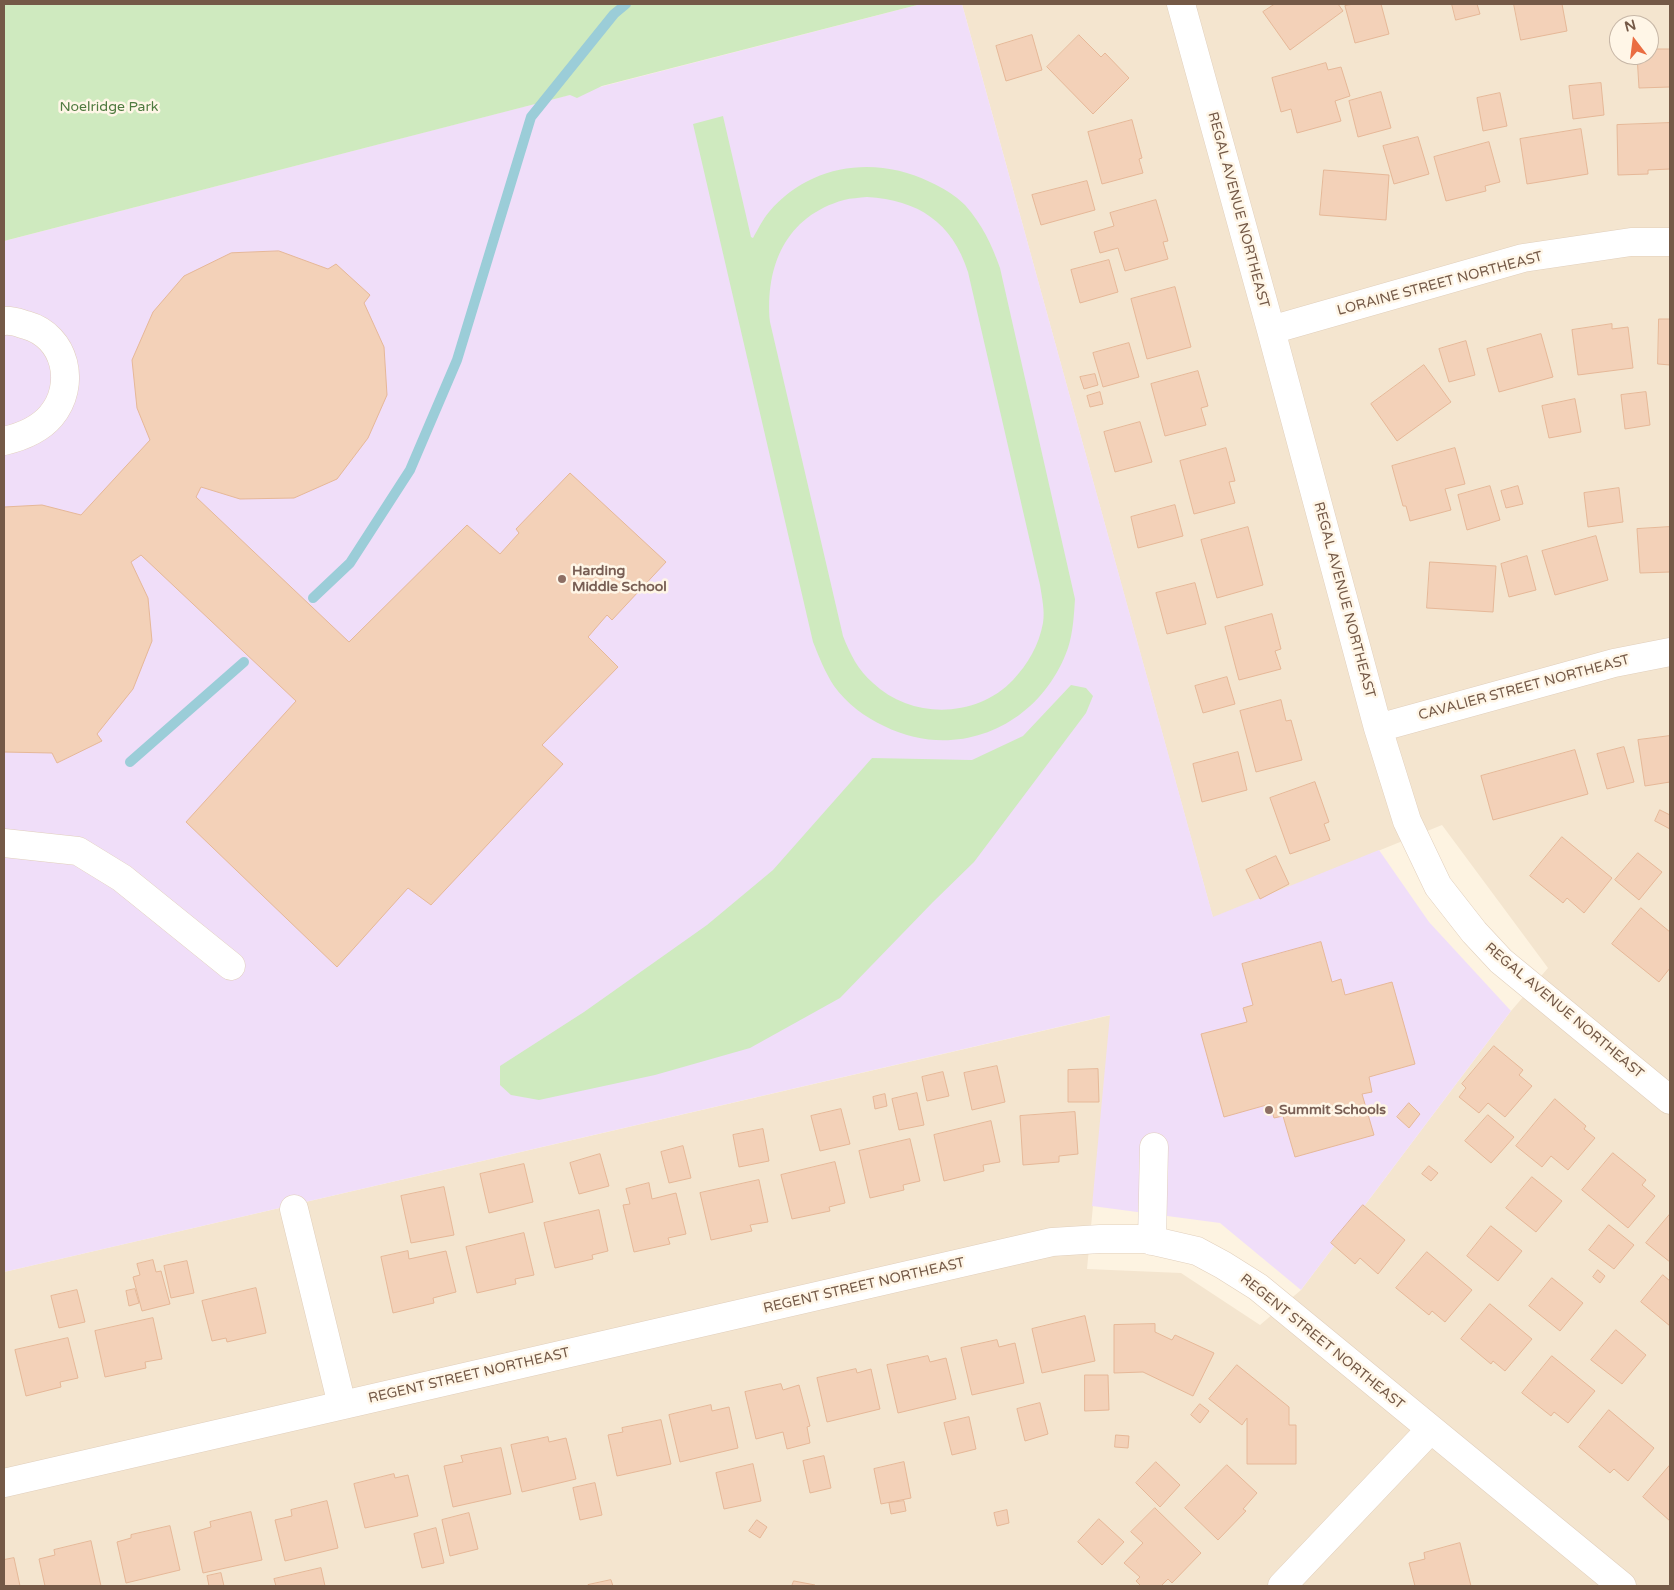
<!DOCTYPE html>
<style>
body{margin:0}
#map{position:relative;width:1674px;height:1590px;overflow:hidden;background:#fdf3e1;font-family:"Varela Round",sans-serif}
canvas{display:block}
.frame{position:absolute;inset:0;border:5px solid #745947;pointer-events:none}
.north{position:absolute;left:1609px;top:15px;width:50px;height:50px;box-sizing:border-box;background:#fff6e7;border:1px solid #c7b7a7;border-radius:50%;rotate:345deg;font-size:14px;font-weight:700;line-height:20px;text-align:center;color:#745947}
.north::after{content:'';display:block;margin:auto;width:18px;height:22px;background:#ea6d42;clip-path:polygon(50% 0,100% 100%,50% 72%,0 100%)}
</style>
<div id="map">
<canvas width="1674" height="1590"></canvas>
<div class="frame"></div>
<div class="north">N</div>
</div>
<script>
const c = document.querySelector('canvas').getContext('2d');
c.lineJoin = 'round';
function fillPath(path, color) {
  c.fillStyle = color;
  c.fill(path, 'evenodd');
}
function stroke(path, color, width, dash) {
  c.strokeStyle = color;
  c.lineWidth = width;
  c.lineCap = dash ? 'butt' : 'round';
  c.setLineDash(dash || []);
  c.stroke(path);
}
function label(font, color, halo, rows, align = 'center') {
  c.font = font + ' "Varela Round",sans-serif';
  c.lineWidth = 5;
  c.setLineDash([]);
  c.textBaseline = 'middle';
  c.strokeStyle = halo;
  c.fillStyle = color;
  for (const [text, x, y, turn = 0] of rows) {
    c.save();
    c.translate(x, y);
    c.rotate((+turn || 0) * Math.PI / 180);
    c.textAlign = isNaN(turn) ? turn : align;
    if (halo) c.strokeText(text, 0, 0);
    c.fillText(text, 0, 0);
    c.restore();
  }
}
fillPath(new Path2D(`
 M962,4H1670V1586H4V1272L1111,1015L1087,1269L1181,1273L1260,1325L1301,1290L1511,1011L1548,968L1442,825L1213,918ZM1619,25H1649V55H1619Z`), '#f4e5cf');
fillPath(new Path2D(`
 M921,4H962L1213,917L1379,850L1429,922L1511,1011L1301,1290L1220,1223L1092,1206L1110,1015L4,1272V241Z`), '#f0def9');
fillPath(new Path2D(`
 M4,4H921L602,86L577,98L570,95L4,241Z
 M723,116L751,237L753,238C758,229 763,219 769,212C809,164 876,155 930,182C943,188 955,195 965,205C982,224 992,245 1000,268L1075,599C1074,615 1073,633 1068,648C1041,725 958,763 884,726C865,717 847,704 834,686C825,672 819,657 813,642L693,124ZM867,197C918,200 952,222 968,272L1040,585C1042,598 1045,611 1043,623C1039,645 1028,664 1013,680C977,718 912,720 873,683C858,670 850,654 843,636L770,322C765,266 786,216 844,200C851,198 859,198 867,197Z
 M1071,685L1086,688L1093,696L1086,713L974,862L933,902L840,998L750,1048L655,1075L539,1100L511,1095L500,1085V1066L584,1012L707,925L773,870L872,758L972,760L1023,736Z`), '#cfeabf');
stroke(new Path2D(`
 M313,598L350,563L410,470L457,360L531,117L614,14L626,4
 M130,762L244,662`), '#9bcdd8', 10);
const building = new Path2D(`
 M1275,4H1338L1343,11L1290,50L1263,12Z
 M1354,4H1381L1389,34L1355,43L1345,6Z
 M1452,4H1477L1480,14L1456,20Z
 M1514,4H1562L1567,31L1521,40Z
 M1032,35L1042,70L1006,81L996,46Z
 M1079,35L1101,57L1105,53L1129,78L1093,114L1047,67Z
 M1649,49H1670V87L1639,88L1637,55H1649Z
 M1326,63L1328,70L1341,67L1350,96L1335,101L1341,121L1297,133L1291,109L1281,112L1272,78Z
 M1601,83L1604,115L1573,119L1569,86Z
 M1381,92L1391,128L1358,137L1349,101Z
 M1500,93L1507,126L1483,131L1477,98Z
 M1132,120L1142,158L1139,159L1143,173L1102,184L1088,132Z
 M1670,123V169L1648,170V174L1618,175L1617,125Z
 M1581,129L1588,174L1527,184L1520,139Z
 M1418,137L1429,174L1394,184L1383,146Z
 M1489,142L1500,182L1485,186L1486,191L1446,201L1434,157Z
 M1324,170L1389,175L1386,220L1320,215Z
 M1087,181L1095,210L1041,225L1032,195Z
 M1156,200L1168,241L1163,242L1168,259L1125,271L1118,248L1100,253L1094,232L1114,226L1110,213Z
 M279,251L328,269L336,264L370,295L364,303L384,347L387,395L368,438L337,479L294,498L240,499L201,487L196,497L349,642L467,525L500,554L519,533L516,529L570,473L666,562L612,620L607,615L588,637L618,667L542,745L563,764L431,905L408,888L337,967L186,822L296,701L141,555L131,562L148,598L152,641L133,689L97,734L102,741L57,763L52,753L4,752V507L42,505L81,515L150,440L137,408L132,360L153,312L184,276L231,253Z
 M1109,260L1118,292L1080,303L1071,270Z
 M1175,287L1191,347L1147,359L1131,299Z
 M1659,319H1670V365L1658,364Z
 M1612,324V329L1628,327L1633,368L1578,375L1572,330Z
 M1541,334L1553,377L1499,392L1487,349Z
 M1466,341L1475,375L1449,382L1439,349Z
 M1129,343L1139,377L1103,387L1093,353Z
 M1424,365L1451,402L1397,441L1371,404Z
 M1198,371L1208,406L1201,408L1206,425L1165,436L1151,384Z
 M1095,374L1098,385L1084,389L1080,377Z
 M1100,392L1103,404L1090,407L1087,396Z
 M1646,392L1650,425L1625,429L1621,395Z
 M1575,399L1581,432L1549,438L1542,406Z
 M1140,422L1152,462L1115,472L1104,432Z
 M1226,448L1235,481L1229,482L1235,503L1194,514L1180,461Z
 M1455,448L1465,484L1445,489L1451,510L1410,521L1406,506H1403L1392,466Z
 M1490,486L1500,520L1467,530L1458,495Z
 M1518,486L1523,504L1506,508L1501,491Z
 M1619,488L1623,522L1588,527L1584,493Z
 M1175,505L1183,536L1138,548L1131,517Z
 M1248,527L1263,585L1217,598L1201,540Z
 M1670,527V572L1640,573L1637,529Z
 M1596,536L1608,580L1555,595L1542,551Z
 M1527,556L1536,590L1509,597L1501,564Z
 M1430,562L1496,566L1493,612L1427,608Z
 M1195,583L1206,624L1167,634L1156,593Z
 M1272,614L1281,649L1275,651L1281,669L1239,680L1225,627Z
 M1227,677L1235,704L1203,713L1195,686Z
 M1281,700L1286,721L1291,720L1302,760L1256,772L1240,711Z
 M1670,736V782L1645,786L1638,740Z
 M1624,747L1634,782L1607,789L1597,754Z
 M1575,750L1588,794L1493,820L1481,776Z
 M1238,752L1247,790L1202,802L1193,764Z
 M1315,782L1329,822L1324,824L1330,840L1290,854L1270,798Z
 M1660,810L1670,815V829L1655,821Z
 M1562,837L1612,878L1584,913L1567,898L1563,903L1530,876Z
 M1638,853L1662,872L1639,900L1615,880Z
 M1276,856L1289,884L1260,899L1246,870Z
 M1641,908L1670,932V968L1659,982L1612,944Z
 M1321,942L1332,982L1341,979L1345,995L1392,982L1415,1064L1369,1077L1372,1092L1362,1094L1374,1135L1295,1157L1283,1116L1274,1118L1270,1104L1224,1117L1201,1034L1247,1022L1243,1008L1253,1005L1242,964Z
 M1494,1046L1523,1070L1519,1075L1532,1086L1505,1117L1488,1103L1479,1113L1459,1097L1466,1088L1462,1084Z
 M997,1066L1005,1102L972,1110L964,1073Z
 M1098,1069L1099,1102H1068V1070Z
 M943,1072L949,1096L927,1101L922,1077Z
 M917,1093L924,1125L899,1130L892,1099Z
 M885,1094L887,1106L875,1109L873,1097Z
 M1555,1099L1586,1126L1584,1129L1595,1138L1568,1170L1551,1156L1542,1167L1516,1146Z
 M1409,1103L1420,1114L1409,1128L1397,1117Z
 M841,1109L850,1144L820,1151L811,1116Z
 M1075,1112L1078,1154L1059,1156V1162L1023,1165L1020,1116Z
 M1488,1115L1514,1137L1491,1163L1465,1141Z
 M991,1121L1000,1162L983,1165L984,1171L944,1181L934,1135Z
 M763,1129L769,1161L739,1167L733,1135Z
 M910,1139L920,1181L903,1185L904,1190L870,1198L859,1151Z
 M683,1146L691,1178L669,1183L661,1152Z
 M1613,1153L1646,1180L1642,1185L1655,1196L1628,1228L1582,1190Z
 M600,1154L609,1186L579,1194L570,1163Z
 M835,1162L845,1203L829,1207L830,1211L792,1219L781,1175Z
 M524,1164L533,1202L489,1213L480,1174Z
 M1429,1166L1438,1173L1431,1181L1422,1174Z
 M1532,1177L1562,1201L1536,1232L1506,1208Z
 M759,1180L768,1222L750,1225L752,1231L711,1240L700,1193Z
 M649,1183L652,1199L676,1193L686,1234L668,1238L670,1244L634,1252L623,1205L630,1204L626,1189Z
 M444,1187L454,1235L411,1243L401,1196Z
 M1363,1205L1405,1240L1378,1274L1360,1258L1355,1264L1331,1243Z
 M599,1210L608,1251L592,1255L593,1259L555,1268L544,1223Z
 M1670,1214V1262L1646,1243Z
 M1609,1225L1634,1245L1614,1269L1589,1250Z
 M1491,1226L1522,1251L1498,1281L1467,1256Z
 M524,1233L534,1275L515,1279L516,1284L477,1293L466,1247Z
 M408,1251L409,1259L446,1251L456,1292L433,1298L434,1303L393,1313L381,1257Z
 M1427,1252L1472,1290L1445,1322L1432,1311L1429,1315L1396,1288Z
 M153,1260L156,1272L161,1271L170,1304L142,1311L133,1277L140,1275L137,1264Z
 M187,1261L194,1293L171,1298L164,1266Z
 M1598,1270L1605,1276L1600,1283L1593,1277Z
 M1663,1275L1670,1281V1326L1641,1302Z
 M1552,1278L1583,1303L1560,1331L1529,1306Z
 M256,1288L266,1333L227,1342L226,1338L212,1341L202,1301Z
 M135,1289L139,1303L129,1306L126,1291Z
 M77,1290L85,1322L59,1328L51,1296Z
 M1490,1304L1532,1339L1505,1371L1493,1361L1491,1364L1461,1339Z
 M1085,1316L1095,1361L1042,1373L1032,1329Z
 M153,1318L162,1359L145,1362L146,1368L105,1377L95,1331Z
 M1155,1324V1332L1172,1340L1175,1335L1214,1353L1193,1396L1143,1372L1114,1373V1325Z
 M1616,1330L1646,1355L1622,1384L1591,1360Z
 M68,1338L78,1378L60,1382L61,1387L26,1396L15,1350Z
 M997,1340L999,1347L1015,1343L1024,1383L972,1395L961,1348Z
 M928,1356L930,1362L946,1358L956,1399L898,1413L887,1365Z
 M1552,1356L1595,1391L1568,1423L1554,1412L1551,1416L1522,1393Z
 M1237,1365L1289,1407V1425H1296V1464H1247V1418L1242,1425L1209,1399Z
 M856,1369L857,1373L871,1369L880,1409L827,1422L817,1378Z
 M1085,1375H1108L1109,1410L1085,1411Z
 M781,1384L783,1390L799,1385L810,1426L807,1427L810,1443L787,1449L783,1432L756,1439L745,1392Z
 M1040,1403L1048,1434L1025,1441L1017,1409Z
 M1200,1404L1209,1411L1200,1423L1191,1415Z
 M711,1405L712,1411L729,1407L738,1448L680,1462L669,1415Z
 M1609,1410L1654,1448L1628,1481L1614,1469L1610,1473L1579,1447Z
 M969,1417L976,1449L952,1455L944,1423Z
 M661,1420L671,1464L617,1476L608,1435L623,1432L622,1428Z
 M1116,1435L1129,1436L1128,1448L1115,1447Z
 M548,1437L549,1442L566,1438L576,1479L522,1492L511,1445Z
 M501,1448L511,1494L453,1507L444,1466L463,1462L461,1456Z
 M824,1456L831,1488L810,1493L803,1461Z
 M904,1462L911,1498L881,1504L874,1469Z
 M1156,1462L1180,1485L1160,1507L1136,1483Z
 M753,1464L761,1501L724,1509L716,1473Z
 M1227,1465L1257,1493L1243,1509L1246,1511L1218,1540L1185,1508Z
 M1670,1465V1521L1643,1497Z
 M394,1474L395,1478L408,1475L418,1516L365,1528L354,1484Z
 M595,1483L602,1515L580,1520L573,1488Z
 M327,1501L338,1548L285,1561L275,1520L292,1516L291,1510Z
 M904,1501L906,1511L891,1514L889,1503Z
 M1155,1508L1201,1553L1172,1583L1168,1579L1161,1586H1141L1136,1581L1140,1577L1124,1563L1143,1543L1131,1532Z
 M1007,1510L1009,1523L997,1526L994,1513Z
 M251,1512L262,1560L203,1573L194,1532L211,1527L210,1522Z
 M469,1513L478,1549L450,1556L442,1520Z
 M1099,1519L1124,1542L1102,1565L1078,1542Z
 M757,1520L767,1527L760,1538L749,1531Z
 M170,1526L180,1570L126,1583L117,1542L131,1538V1535Z
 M436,1528L444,1563L422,1568L414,1534Z
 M91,1541L101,1586H45L39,1559L55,1555L54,1550Z
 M1460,1543L1471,1586H1415L1409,1563L1425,1559L1424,1553Z
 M14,1558L20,1586H4V1560Z
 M321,1568L325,1586H276L274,1579Z
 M221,1573L224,1586H209L207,1576Z
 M611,1580L613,1586H588V1585Z
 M794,1581L815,1585V1586H792Z`);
fillPath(building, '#f3d1b8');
stroke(building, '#e6b898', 1);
const minor = new Path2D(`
 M1181,4L1271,330L1378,728L1407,821L1438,886L1474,932L1501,961L1670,1100
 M4,321C12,320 19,323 26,325C66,336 77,385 51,416C40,429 21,437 4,441
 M1271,330L1523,258L1631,242H1670
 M1378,728L1614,663L1670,652
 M4,843L78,851L122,878L231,966
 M294,1209L342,1405
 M1152,1241L1154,1147
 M4,1483L1052,1242L1100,1239H1145L1197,1251L1223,1265L1258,1287L1622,1586
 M1282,1586L1430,1430`);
stroke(minor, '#e1cfbc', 29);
stroke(minor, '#fff', 28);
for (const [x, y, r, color] of [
 [562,579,5,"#8d6e63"],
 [1269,1110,5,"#8d6e63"]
]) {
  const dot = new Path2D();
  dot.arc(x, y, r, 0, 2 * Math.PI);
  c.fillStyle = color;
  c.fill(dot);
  stroke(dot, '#fff6e7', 2);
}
label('14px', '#4e7a3f', '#fff6e7', [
 ["Noelridge Park",109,107]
]);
label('14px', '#745947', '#fff6e7', [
 ["REGAL AVENUE NORTHEAST",1238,210,75],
 ["LORAINE STREET NORTHEAST",1440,284,-15],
 ["REGAL AVENUE NORTHEAST",1344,600,75],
 ["CAVALIER STREET NORTHEAST",1524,688,-15],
 ["REGAL AVENUE NORTHEAST",1564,1011,40],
 ["REGENT STREET NORTHEAST",864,1286,-13],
 ["REGENT STREET NORTHEAST",1322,1342,39],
 ["REGENT STREET NORTHEAST",469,1376,-13]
]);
label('bold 14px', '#785e54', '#fff6e7', [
 ["Harding",572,571],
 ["Middle School",572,587],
 ["Summit Schools",1279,1110]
], 'left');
</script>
